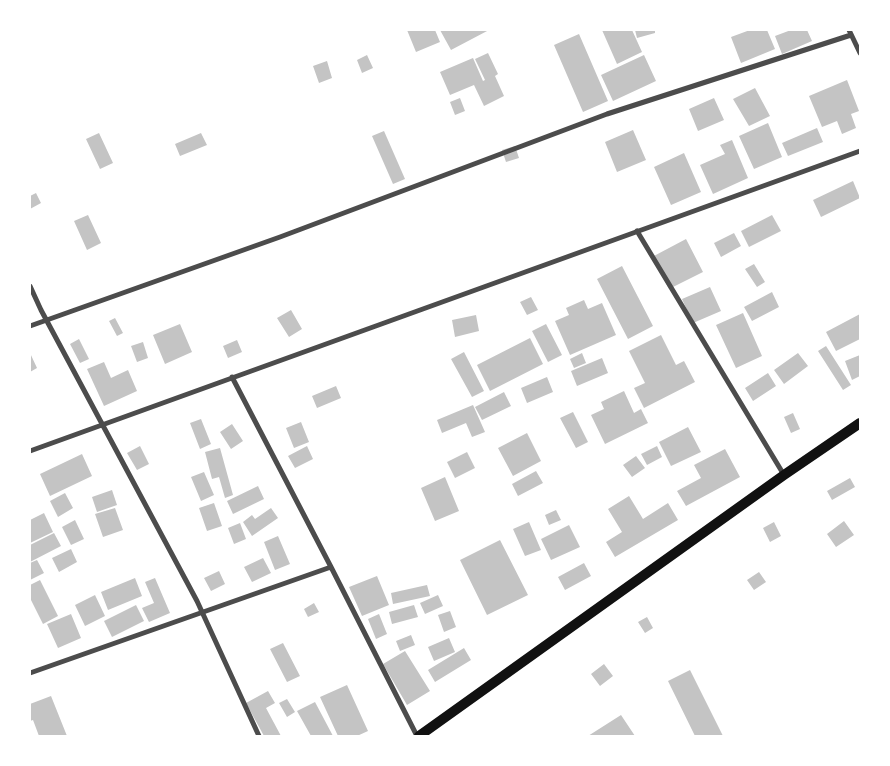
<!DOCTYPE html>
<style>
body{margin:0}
#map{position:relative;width:890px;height:766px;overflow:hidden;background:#fff;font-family:Figtree,sans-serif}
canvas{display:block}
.frame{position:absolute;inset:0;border:31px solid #fff;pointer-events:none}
</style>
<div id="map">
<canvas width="890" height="766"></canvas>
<div class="frame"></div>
</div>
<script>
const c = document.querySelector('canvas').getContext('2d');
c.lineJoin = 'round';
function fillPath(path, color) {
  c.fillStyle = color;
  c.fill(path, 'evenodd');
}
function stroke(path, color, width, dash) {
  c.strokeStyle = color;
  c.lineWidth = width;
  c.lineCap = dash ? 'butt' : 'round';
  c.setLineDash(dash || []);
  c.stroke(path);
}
fillPath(new Path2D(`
 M407,30H435L440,42L416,52Z
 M440,30H489L451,50Z
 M602,30H632L642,52L617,64Z
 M635,30H655V33L637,38Z
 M750,30H767L775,49L741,63L731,37Z
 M791,30H807L812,41L782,54L775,36Z
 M579,34L608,101L583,112L554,45Z
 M488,53L498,74L495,76L504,96L484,106L474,85L450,95L440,72L473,58L483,81L485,80L475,59Z
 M367,55L373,68L362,73L357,60Z
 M644,55L656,81L613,101L601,75Z
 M327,61L332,78L319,83L313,66Z
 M847,80L859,111L851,114L856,128L842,134L837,121L822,127L809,96Z
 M755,88L770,116L749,126L733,99Z
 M460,98L465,111L455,115L450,102Z
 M714,98L724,120L698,131L689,109Z
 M768,123L782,157L754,169L739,136Z
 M817,128L823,142L788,156L782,143Z
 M633,130L646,160L617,172L605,142Z
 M384,131L405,179L393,184L372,136Z
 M99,133L113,163L100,169L86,139Z
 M201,133L207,145L180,156L175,144Z
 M732,140L748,178L713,194L700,165L725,154L720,145Z
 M515,146L519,158L506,162L502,150Z
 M684,153L701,192L671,205L654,167Z
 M853,181L860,198L821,217L813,200Z
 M36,193L41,203L30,209V196Z
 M88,215L101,243L87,250L74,221Z
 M772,215L781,231L749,247L741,231Z
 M734,233L741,246L721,257L714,243Z
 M686,239L703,272L669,289L652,257Z
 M754,264L765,282L757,287L745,269Z
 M622,266L653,326L628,339L597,279Z
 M710,287L721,311L693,323L682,299Z
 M772,292L779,307L752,321L744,307Z
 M531,297L538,310L527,315L520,302Z
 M584,300L588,309L602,303L616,335L570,355L555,321L569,315L566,308Z
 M291,310L302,329L289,337L277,318Z
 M743,313L762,356L736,368L716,325Z
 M860,314V339L836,351L826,332Z
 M476,315L479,331L455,337L452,320Z
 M115,318L123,333L117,336L109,321Z
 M180,324L192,352L165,364L153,335Z
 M546,324L562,355L548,362L532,331Z
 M661,335L676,365L684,361L695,382L644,408L634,388L645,383L629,351Z
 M530,338L543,364L490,391L477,365Z
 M79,339L89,359L80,363L70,344Z
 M237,340L242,352L228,358L223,346Z
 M143,342L148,358L137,362L131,346Z
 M826,346L851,385L843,390L818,351Z
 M464,352L484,391L472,397L451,359Z
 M30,353L37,368L30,372Z
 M582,353L586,363L574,368L570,359Z
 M798,353L808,366L784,384L774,370Z
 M860,355V376L852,380L845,361Z
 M602,358L608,373L577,386L571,371Z
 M104,362L111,378L128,370L137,391L104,406L87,369Z
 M768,373L776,386L753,401L745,388Z
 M547,377L553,392L527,403L521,388Z
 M336,386L341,398L317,408L312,396Z
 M624,391L634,413L641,409L648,423L605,444L591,415L604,409L601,402Z
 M504,392L511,406L482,420L475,407Z
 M473,405L485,432L472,437L466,423L442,433L437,420Z
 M573,412L588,442L576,448L560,418Z
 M793,413L800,429L791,433L784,417Z
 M201,419L211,444L200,449L190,423Z
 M301,422L309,442L294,448L286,428Z
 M232,424L243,441L231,449L220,432Z
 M688,427L701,452L671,466L659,442Z
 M527,433L541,461L513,476L498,448Z
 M140,446L149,464L137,470L127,453Z
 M307,446L313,459L295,468L288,456Z
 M657,446L662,457L647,465L641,454Z
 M220,448L233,495L225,498L219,477L212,479L205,452Z
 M725,449L740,477L686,506L677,491L701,478L694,465Z
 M467,452L475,468L455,478L447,462Z
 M82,454L92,476L50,496L40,474Z
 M636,456L645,468L632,477L623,465Z
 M536,471L543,483L518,496L512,484Z
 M204,472L214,495L201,501L191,477Z
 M445,477L459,511L435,521L421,488Z
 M850,478L855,487L832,500L827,491Z
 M258,486L264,499L233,514L227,501Z
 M112,490L117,505L97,512L92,497Z
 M65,493L73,508L58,517L50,501Z
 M629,496L643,519L668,503L678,520L615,557L606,542L622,532L608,509Z
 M214,503L222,526L207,531L199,508Z
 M115,508L123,530L103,537L95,514Z
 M271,508L278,518L252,536L243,522L252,515L255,519Z
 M556,510L561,520L549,525L545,515Z
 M44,513L53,532L30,543V520Z
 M75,520L84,539L71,545L62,527Z
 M844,521L854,535L836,547L827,534Z
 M529,522L541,550L525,556L513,529Z
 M774,522L781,536L770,542L763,528Z
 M240,523L246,539L234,544L228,528Z
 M569,525L580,547L551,560L541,539Z
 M54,533L61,546L30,562V545Z
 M278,536L290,564L275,570L264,542Z
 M500,540L528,595L487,615L460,560Z
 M71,549L77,562L59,572L52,558Z
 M263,558L271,573L252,582L244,567Z
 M37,560L44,573L30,580V563Z
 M584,563L591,576L565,590L558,577Z
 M219,571L225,584L211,591L204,578Z
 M759,572L766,582L754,590L747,580Z
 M377,576L389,605L362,616L349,587Z
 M135,578L142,596L108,610L101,592Z
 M155,578L170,613L149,622L142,608L154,603L145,582Z
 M40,580L58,616L43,624L30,598V585Z
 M427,585L430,596L393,604L391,593Z
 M95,595L105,616L85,626L75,605Z
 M438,595L443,606L425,614L420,603Z
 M314,603L319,612L308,617L304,609Z
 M136,605L144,621L112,637L104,621Z
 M414,605L418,617L392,624L389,612Z
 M450,611L456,627L444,632L438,615Z
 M71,614L81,638L58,648L47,624Z
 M379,614L387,634L376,639L368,619Z
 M647,617L653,628L645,633L638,622Z
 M411,635L415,645L400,651L396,641Z
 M449,638L455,652L434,661L428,647Z
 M283,643L300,676L287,682L270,649Z
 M464,648L471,660L435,682L428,670Z
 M405,651L430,691L407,705L383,664Z
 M604,664L613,676L600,686L591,674Z
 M690,670L723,736H695L668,681Z
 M347,685L368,731L357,736H338L320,697Z
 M268,691L275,703L266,708L281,736H264L246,703Z
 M51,696L67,736H39L33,720L30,721V704Z
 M287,699L295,712L287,717L279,703Z
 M315,702L333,736H311L297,711Z
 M621,715L635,736H588Z`), '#c4c4c4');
stroke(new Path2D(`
 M849,30L860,53
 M637,231L784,475
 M30,286L41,310L197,601L259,736
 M30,326L280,237L607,114L851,35
 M232,377L331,567L417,736
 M30,451L860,151
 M30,673L331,567`), '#4c4c4c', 5);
stroke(new Path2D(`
 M419,736L784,475L860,423`), '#111', 10);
</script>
